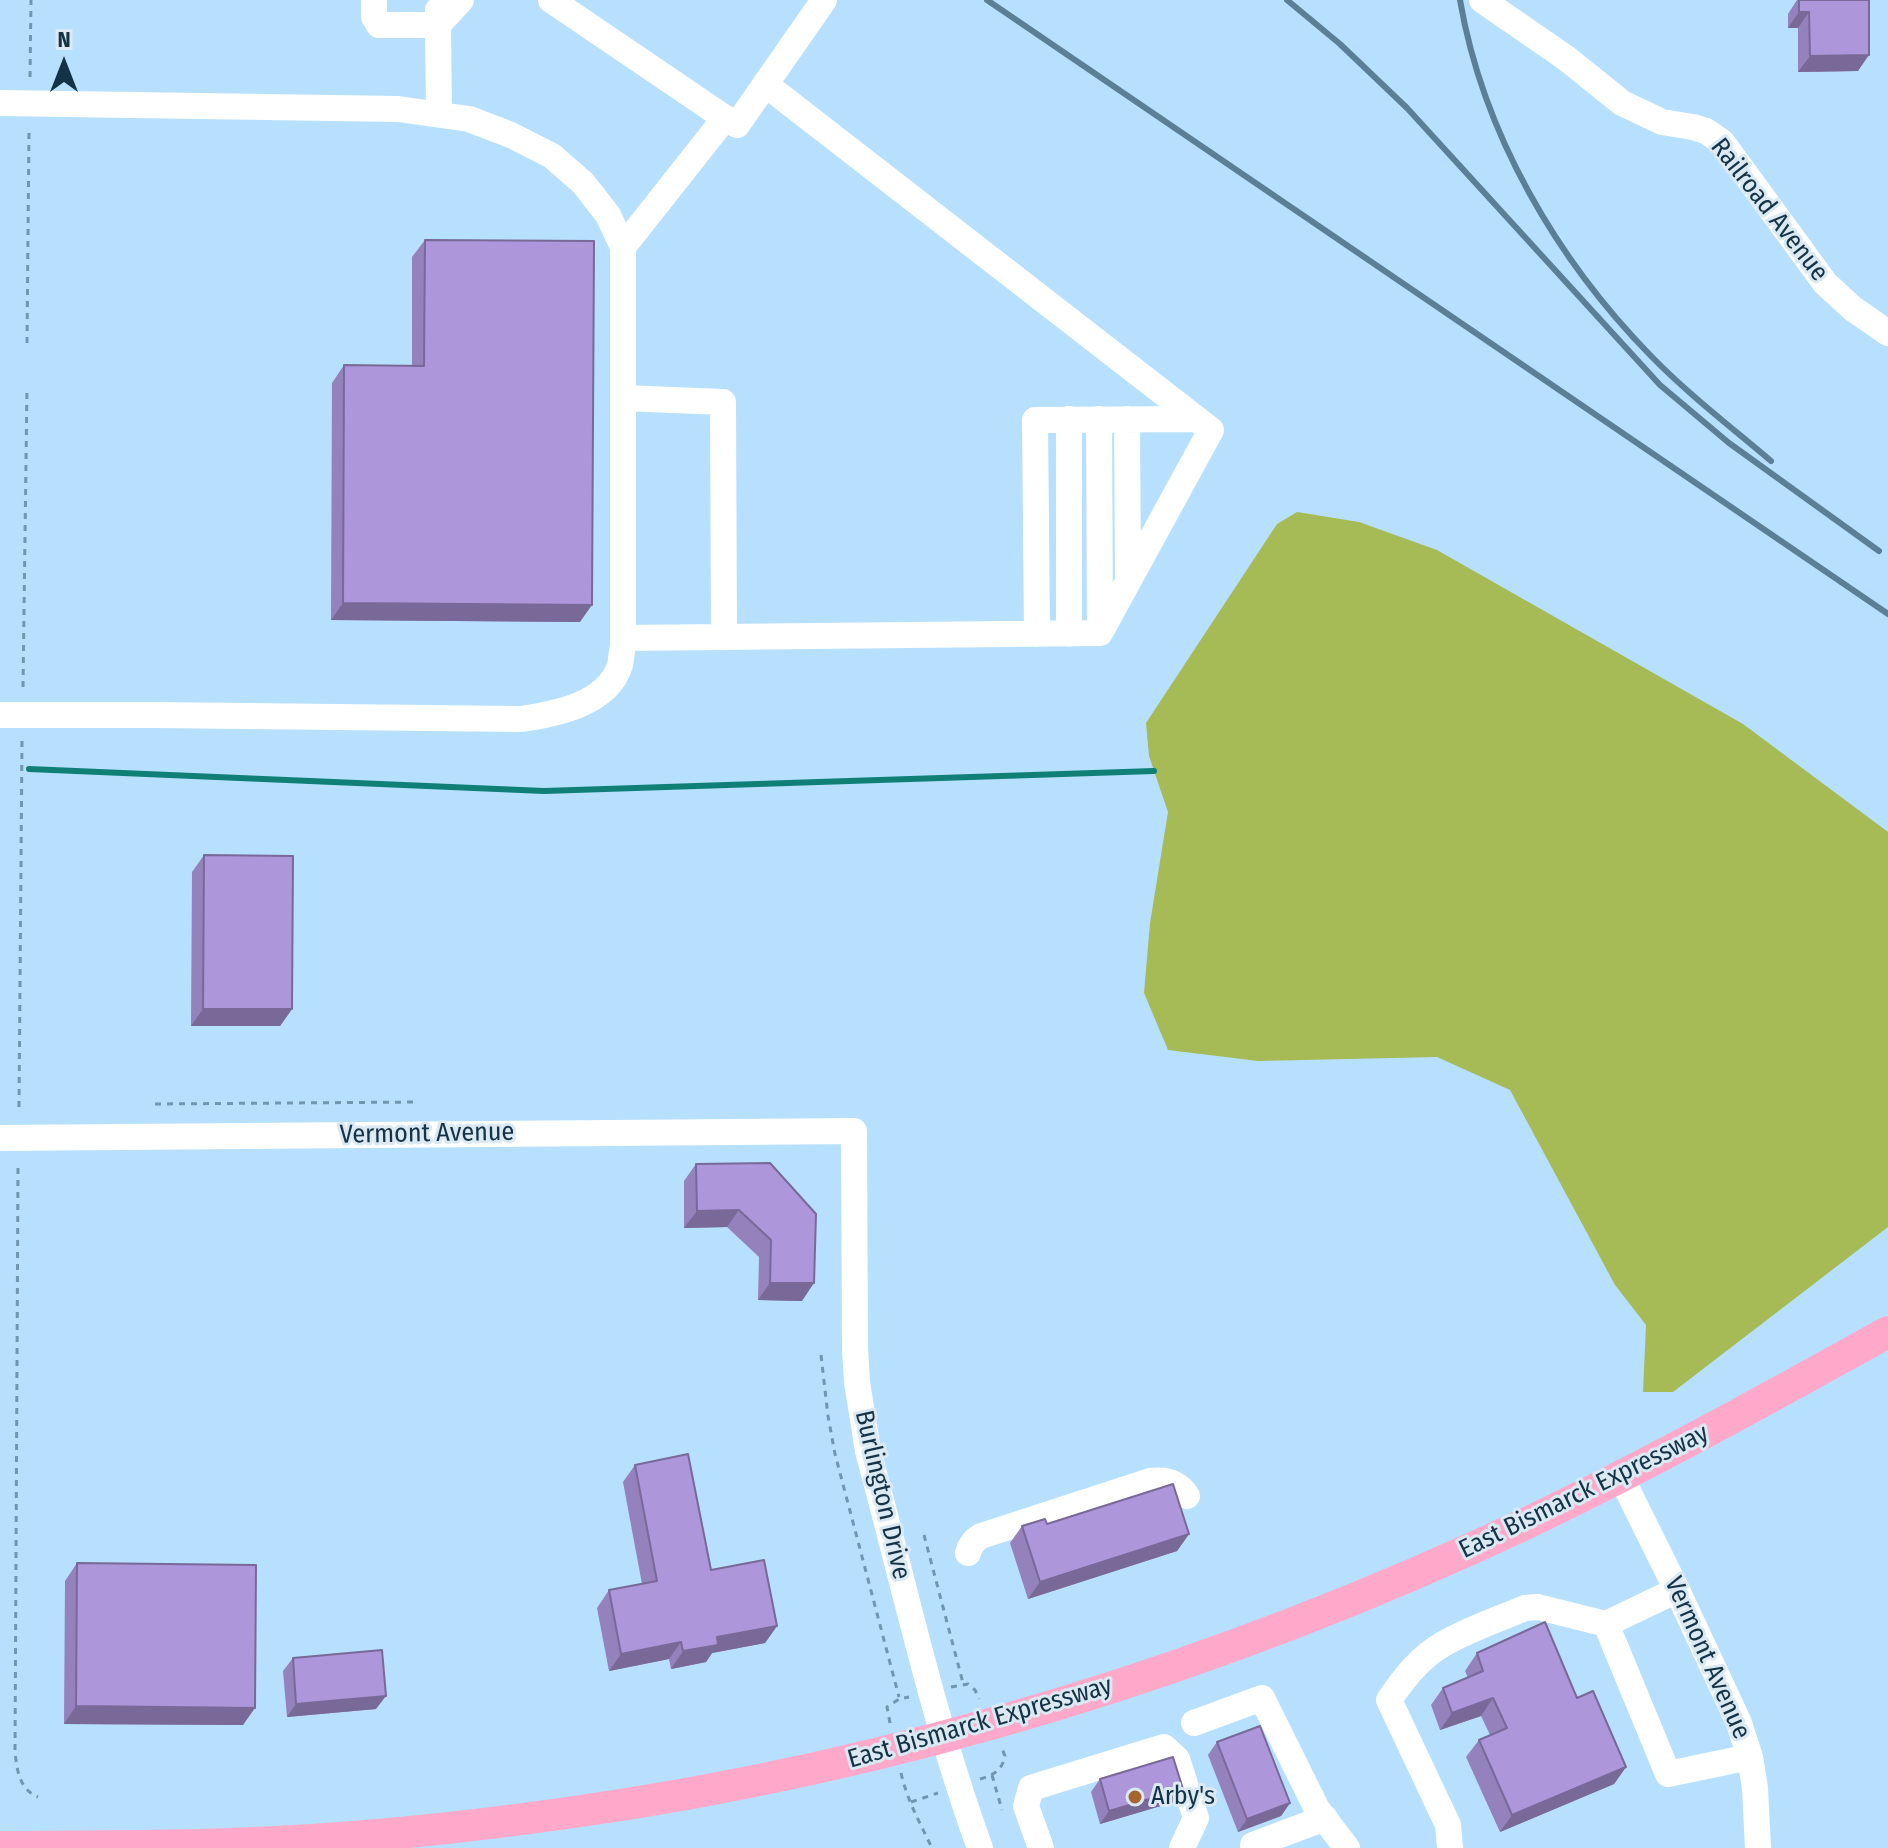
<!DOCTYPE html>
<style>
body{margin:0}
#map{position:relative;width:1888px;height:1848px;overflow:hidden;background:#b6e0fe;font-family:"Fira Sans Condensed",sans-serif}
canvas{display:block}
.north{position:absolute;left:24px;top:24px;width:80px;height:80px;-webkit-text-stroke:6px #dbe9f3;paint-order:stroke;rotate:0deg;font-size:22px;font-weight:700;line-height:32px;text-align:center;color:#143346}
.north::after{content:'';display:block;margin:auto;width:28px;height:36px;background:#143346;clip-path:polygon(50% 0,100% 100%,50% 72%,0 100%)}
</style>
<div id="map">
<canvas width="1888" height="1848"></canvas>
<div class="north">N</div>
</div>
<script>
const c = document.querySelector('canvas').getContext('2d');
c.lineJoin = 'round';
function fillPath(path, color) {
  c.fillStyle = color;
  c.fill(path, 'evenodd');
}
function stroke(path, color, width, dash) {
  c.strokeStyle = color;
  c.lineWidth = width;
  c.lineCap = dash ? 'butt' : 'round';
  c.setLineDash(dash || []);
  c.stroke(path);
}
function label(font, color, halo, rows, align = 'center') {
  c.font = font + ' "Fira Sans Condensed",sans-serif';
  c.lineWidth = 6;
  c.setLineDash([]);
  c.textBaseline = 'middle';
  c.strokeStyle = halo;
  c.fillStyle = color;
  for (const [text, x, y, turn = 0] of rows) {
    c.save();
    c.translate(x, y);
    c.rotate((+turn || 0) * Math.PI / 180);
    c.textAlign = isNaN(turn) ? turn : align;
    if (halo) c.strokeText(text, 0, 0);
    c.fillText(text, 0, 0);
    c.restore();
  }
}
fillPath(new Path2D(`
 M1297,512L1359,522L1437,550L1743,724L1888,832V1227L1673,1392H1643L1646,1325L1615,1285L1510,1090L1437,1057L1258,1061L1168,1050L1144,993L1150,923L1168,812L1149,756L1146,723L1277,524Z`), '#a6bb56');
stroke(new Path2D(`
 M29,769L544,791L1154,771`), '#107f76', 6);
stroke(new Path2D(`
 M30,77L31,0
 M27,343L29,129
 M23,687L27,387
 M155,1104L418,1102
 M19,1107L22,740
 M18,1168L15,1752C17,1770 19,1789 38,1797
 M821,1355L828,1416L835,1454L899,1697
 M924,1535L963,1683
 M951,1687L968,1684L975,1690L979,1699
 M890,1723L887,1707L899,1699L909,1697
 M901,1773C907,1800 920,1823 932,1848
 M992,1775L1002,1810
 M980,1779C993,1775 1002,1771 1005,1756L1001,1746
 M911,1802L938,1793`), '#7196b0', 3, [6, 6]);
stroke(new Path2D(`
 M374,0V17L379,25H438V10
 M551,0L725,118L623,247
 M1482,0L1566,58L1622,103L1662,122L1693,127L1706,131L1722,142L1825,283L1852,308L1888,333
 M0,103L398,109L469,119L511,135L552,156L583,183L608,215L623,247V645C622,652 621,659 620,665C608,704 556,714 521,719L154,715H0
 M439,114L438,25L461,0
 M725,118L737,125L824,0
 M623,398L723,402L724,637
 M1069,419V634
 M1099,419L1100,632
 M1127,419L1128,580
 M1037,634L1035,420L1197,419
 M623,638L1100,633L1211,430L765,84
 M0,1138L854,1131L855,1349L857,1382L868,1451C904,1584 933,1719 980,1848
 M1621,1477L1677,1590L1739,1723L1750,1757L1755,1788L1758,1848
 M968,1553C970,1545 974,1540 981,1536L1150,1481C1165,1479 1178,1482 1187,1496
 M1606,1624L1677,1590
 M1194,1723L1262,1698L1317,1809L1347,1848
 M1253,1845L1325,1818
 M1041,1848L1026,1806L1031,1788L1164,1747L1177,1759L1196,1818L1182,1848
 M1450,1848L1448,1825L1389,1700C1404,1678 1421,1656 1445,1643C1470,1629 1499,1619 1525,1608L1538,1607L1606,1624L1668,1774L1750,1757`), '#fff', 26);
stroke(new Path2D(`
 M0,1847C76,1846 153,1847 229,1844C342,1840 455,1829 567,1813C898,1767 1224,1666 1527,1523C1650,1464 1769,1398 1888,1332`), '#fea9c9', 32);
stroke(new Path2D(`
 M987,0L1888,614
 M1287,0L1340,44L1407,108L1660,385L1729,443L1879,551
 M1460,0C1483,134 1557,260 1651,356C1688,394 1731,427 1771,461`), '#5b7f96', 6);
fillPath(new Path2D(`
 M1797,0H1869L1858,71L1798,72V28H1788V14Z
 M425,240L580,622L331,620L332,383L344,365L412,366V257Z
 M204,855L292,1009L280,1026H191L192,872Z
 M770,1163L802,1301L758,1300L759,1257L727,1227L684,1228V1181L696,1164Z
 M635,1465L711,1570L777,1626L765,1643L712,1653L706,1662L671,1669L669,1659L609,1671L597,1608L609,1590L642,1584L623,1482Z
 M1022,1526L1189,1534L1177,1551L1028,1599L1010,1543Z
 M77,1563L243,1725L64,1724L65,1581Z
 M1477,1653L1577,1698L1626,1767L1614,1784L1500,1832L1466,1757L1479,1740L1490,1735L1481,1716L1440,1730L1431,1705L1443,1688L1468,1678L1465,1671Z
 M293,1658L376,1709L287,1717L283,1671Z
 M1217,1742L1290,1803L1281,1816L1238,1832L1208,1755Z
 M1100,1779L1183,1789L1174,1802L1100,1824L1091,1792Z`), '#9581bb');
fillPath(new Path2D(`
 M1799,12H1809L1798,28H1788Z
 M1869,55L1858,71L1798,72L1810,56Z
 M343,603L592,605L580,622L331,620Z
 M203,1009H292L280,1026H191Z
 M739,1210L727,1227L684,1228L697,1211Z
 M770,1283H814L802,1301L758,1300Z
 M1189,1534L1177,1551L1028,1599L1040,1582Z
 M777,1626L765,1643L712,1653L706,1662L671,1669L683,1651L717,1637Z
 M681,1642L669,1659L609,1671L621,1654Z
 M386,1696L376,1709L287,1717L296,1704Z
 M1493,1698L1481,1716L1440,1730L1452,1713Z
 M76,1706L255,1708L243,1725L64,1724Z
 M1626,1767L1614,1784L1500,1832L1512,1815Z
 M1183,1789L1174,1802L1100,1824L1109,1811Z
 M1290,1803L1281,1816L1238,1832L1247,1819Z`), '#796999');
const building = new Path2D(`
 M1799,0H1869V55L1810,56L1809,12H1799Z
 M425,240L594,241L592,605L343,603L344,365L424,366Z
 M204,855L293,856L292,1009H203Z
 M770,1163L816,1214L814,1283H770L771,1240L739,1210L697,1211L696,1164Z
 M688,1454L711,1570L764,1560L777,1626L717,1637L718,1645L683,1651L681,1642L621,1654L609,1590L657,1581L635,1465Z
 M1173,1484L1189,1534L1040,1582L1022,1526L1045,1519L1047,1524Z
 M77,1563L256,1565L255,1708L76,1706Z
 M1545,1622L1577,1698L1593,1691L1626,1767L1512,1815L1479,1740L1507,1728L1493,1698L1452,1713L1443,1688L1483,1671L1477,1653Z
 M382,1650L386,1696L296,1704L293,1658Z
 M1260,1726L1290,1803L1247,1819L1217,1742Z
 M1173,1757L1183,1789L1109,1811L1100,1779Z`);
fillPath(building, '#ad96da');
stroke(building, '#796999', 2);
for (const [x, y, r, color] of [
 [1135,1797,8,"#a5652d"]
]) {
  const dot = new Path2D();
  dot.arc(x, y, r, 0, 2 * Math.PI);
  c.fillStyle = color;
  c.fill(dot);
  stroke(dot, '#dbe9f3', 3);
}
label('26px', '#143346', '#dbe9f3', [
 ["Railroad Avenue",1769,210,52],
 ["Vermont Avenue",427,1134,-1],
 ["East Bismarck Expressway",1584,1492,-26],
 ["Burlington Drive",882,1495,77],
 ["Vermont Avenue",1707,1658,66],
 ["East Bismarck Expressway",980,1723,-16]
]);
label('26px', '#143346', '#dbe9f3', [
 ["Arby's",1151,1797]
], 'left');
</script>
